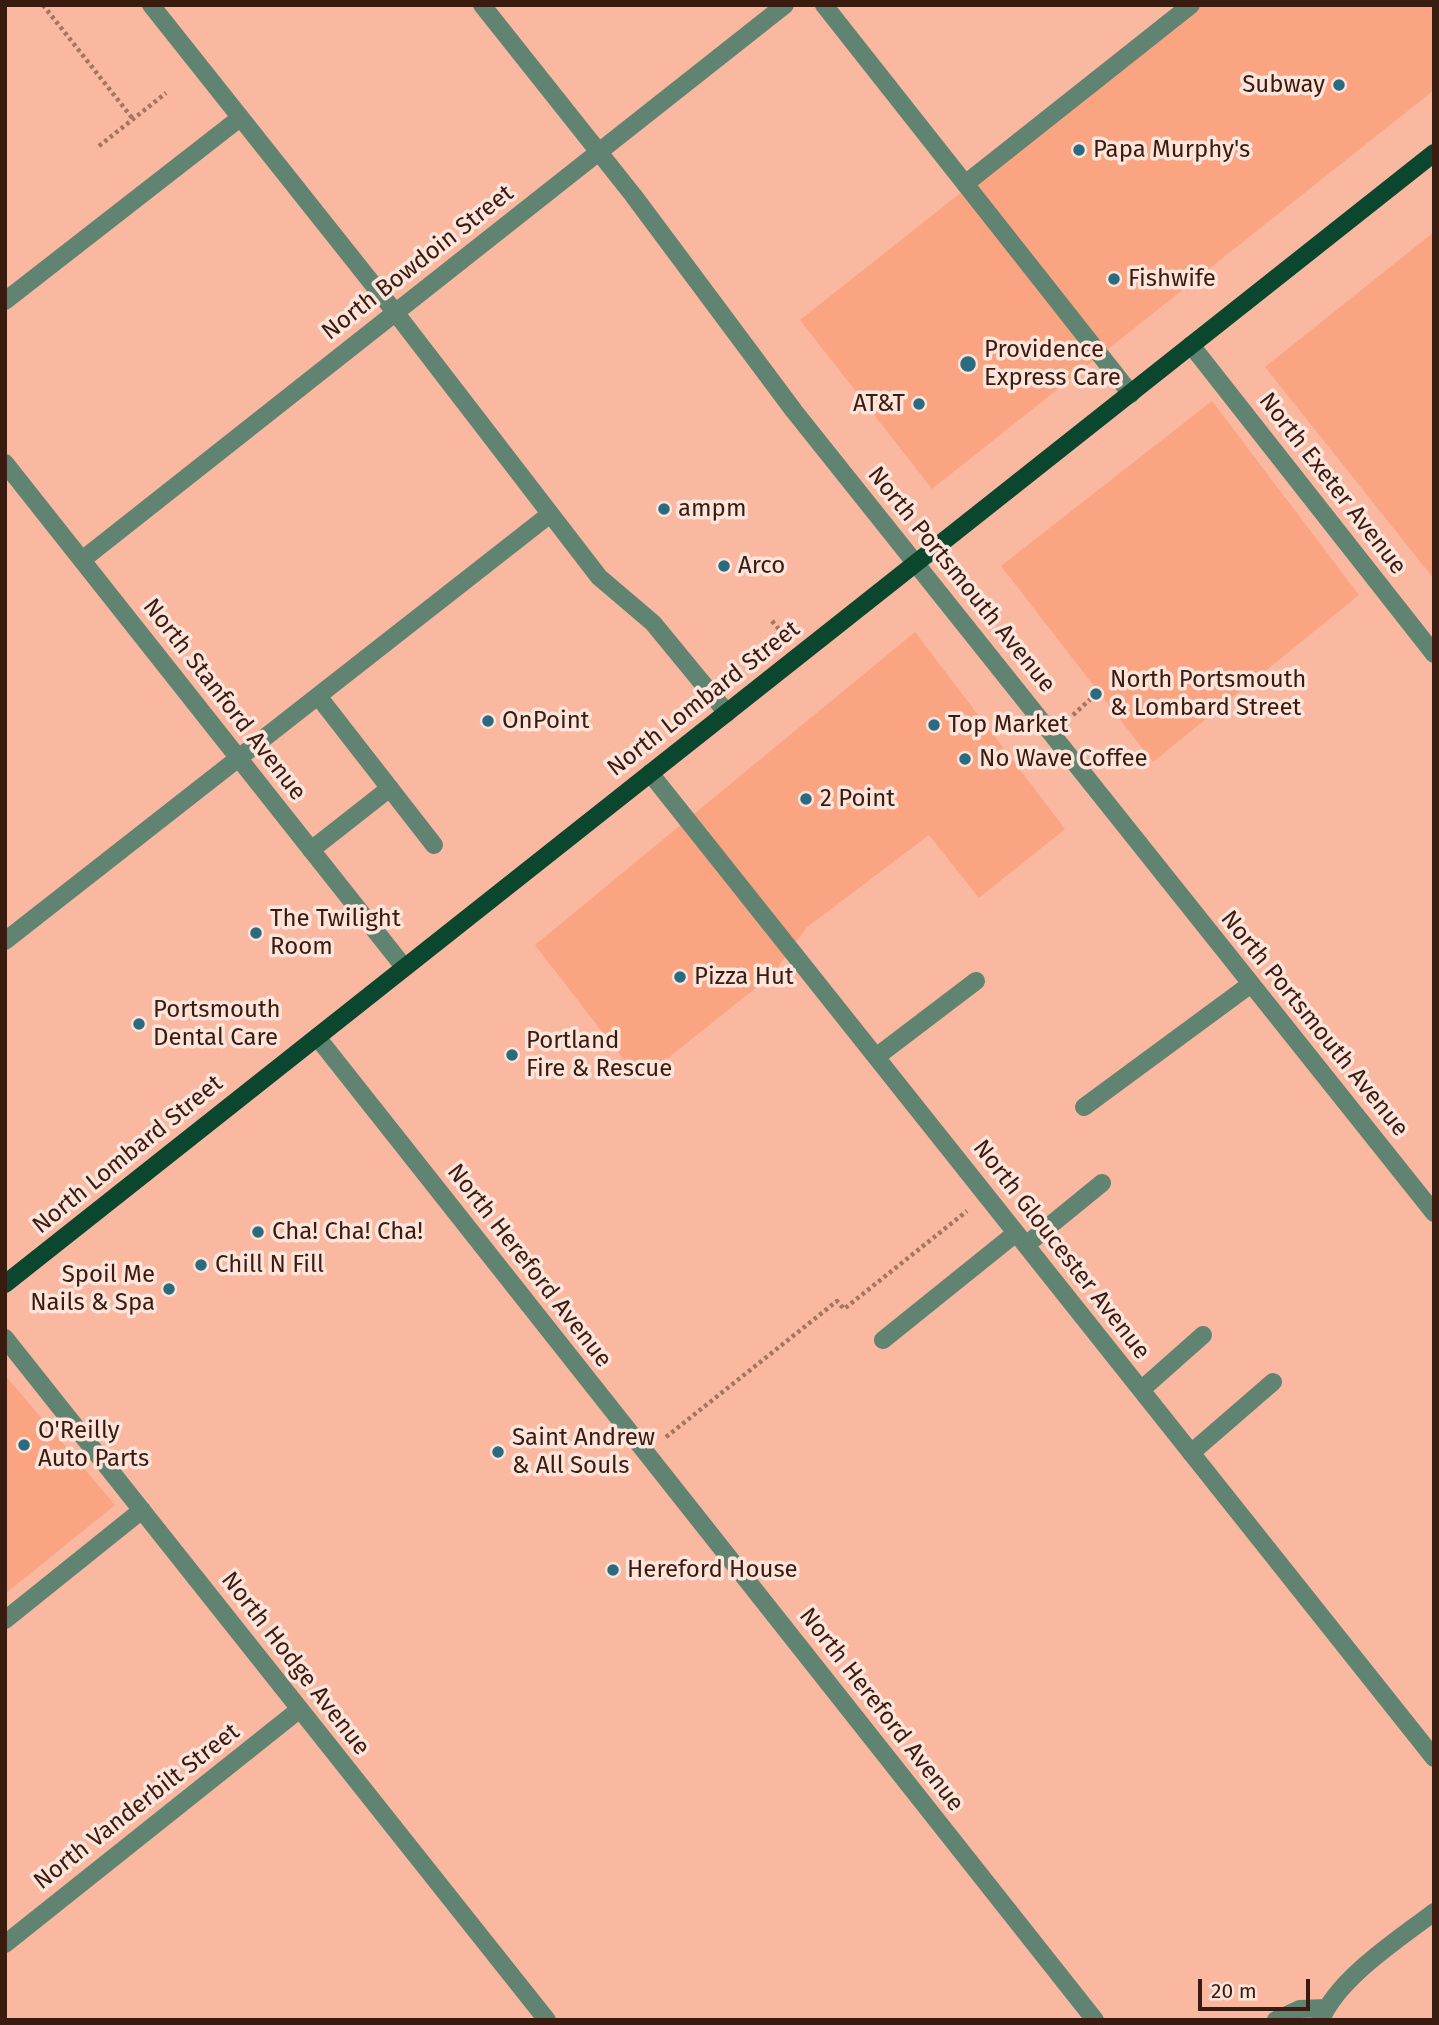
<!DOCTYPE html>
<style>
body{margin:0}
#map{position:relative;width:1439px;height:2025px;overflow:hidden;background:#f9b89f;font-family:"Fira Sans",sans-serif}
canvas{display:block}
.frame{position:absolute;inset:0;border:7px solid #391b0f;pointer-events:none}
.scale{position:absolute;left:1198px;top:1979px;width:112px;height:32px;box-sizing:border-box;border:4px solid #391b0f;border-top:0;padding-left:9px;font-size:21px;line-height:24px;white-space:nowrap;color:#391b0f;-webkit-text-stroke:5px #fee4da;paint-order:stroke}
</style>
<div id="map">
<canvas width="1439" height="2025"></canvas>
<div class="frame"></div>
<div class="scale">20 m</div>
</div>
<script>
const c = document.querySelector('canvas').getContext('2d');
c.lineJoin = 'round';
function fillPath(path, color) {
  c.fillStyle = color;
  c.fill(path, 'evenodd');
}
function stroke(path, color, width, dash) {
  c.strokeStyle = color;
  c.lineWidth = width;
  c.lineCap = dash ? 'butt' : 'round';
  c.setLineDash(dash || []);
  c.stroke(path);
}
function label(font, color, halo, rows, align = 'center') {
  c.font = font + ' "Fira Sans",sans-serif';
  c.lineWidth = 7;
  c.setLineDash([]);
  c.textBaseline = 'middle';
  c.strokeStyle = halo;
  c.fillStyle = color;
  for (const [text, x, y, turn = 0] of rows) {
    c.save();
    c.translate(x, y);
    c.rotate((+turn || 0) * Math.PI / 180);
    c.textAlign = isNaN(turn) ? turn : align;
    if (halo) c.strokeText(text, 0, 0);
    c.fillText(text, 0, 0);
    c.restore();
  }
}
fillPath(new Path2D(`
 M1198,5H1434V90L932,489L800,320Z
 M1434,232V579L1265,367Z
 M1212,401L1359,595L1153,762L1001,566Z
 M915,632L1065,829L979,898L929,835L806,928L773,974L642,1079L624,1060L535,945Z
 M5,1375L115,1505L5,1594Z`), '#fba482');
stroke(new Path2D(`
 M43,5L133,119
 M99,146L166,93
 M772,621L783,634
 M1073,715L1096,694
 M666,1437L837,1301L844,1309L967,1211`), '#a67461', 4.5, [3.5, 3.5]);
stroke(new Path2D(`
 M151,5L395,312L599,577L653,623L727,713
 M482,5L633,195L794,411L1434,1213
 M824,5L1131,394
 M965,184L1191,5
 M5,301L240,118
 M1191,345L1434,654
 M5,463L404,967
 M82,560L785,5
 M318,696L434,845
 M650,773L1434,1758
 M311,850L390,788
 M5,941L549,515
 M317,1037L1095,2020
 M876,1057L976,981
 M1084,1107L1251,984
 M1026,1245L1102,1183
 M5,1338L547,2020
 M883,1340L1016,1233
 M1141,1390L1203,1335
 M1191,1453L1273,1382
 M5,1620L142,1510
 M5,1944L300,1709
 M1276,2020L1300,2009L1326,2008
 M1321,2020C1338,1978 1398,1940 1434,1912`), '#618372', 18);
stroke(new Path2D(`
 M5,1284L1434,153`), '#0b462f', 18);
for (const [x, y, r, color] of [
 [1339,85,7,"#2b6b80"],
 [1079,150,7,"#2b6b80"],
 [1114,279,7,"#2b6b80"],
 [968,364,9,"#2b6b80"],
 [919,404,7,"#2b6b80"],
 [664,509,7,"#2b6b80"],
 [724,566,7,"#2b6b80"],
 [1096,694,7,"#2b6b80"],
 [488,721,7,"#2b6b80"],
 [934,725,7,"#2b6b80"],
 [965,759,7,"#2b6b80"],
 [806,799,7,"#2b6b80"],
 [256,933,7,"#2b6b80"],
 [680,977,7,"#2b6b80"],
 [139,1024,7,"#2b6b80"],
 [512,1055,7,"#2b6b80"],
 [258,1232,7,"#2b6b80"],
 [201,1265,7,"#2b6b80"],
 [169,1289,7,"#2b6b80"],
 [24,1445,7,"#2b6b80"],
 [498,1452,7,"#2b6b80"],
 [613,1570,7,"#2b6b80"]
]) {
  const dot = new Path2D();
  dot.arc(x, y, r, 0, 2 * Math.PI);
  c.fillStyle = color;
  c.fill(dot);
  stroke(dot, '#fee4da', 2.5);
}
label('24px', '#391b0f', '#fee4da', [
 ["Subway",1325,85,"right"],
 ["Papa Murphy's",1093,150],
 ["Fishwife",1128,279],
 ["Providence",984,350],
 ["Express Care",984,378],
 ["AT&T",905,404,"right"],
 ["ampm",678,509],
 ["Arco",738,566],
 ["North Portsmouth",1110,680],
 ["& Lombard Street",1110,708],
 ["OnPoint",502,721],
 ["Top Market",948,725],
 ["No Wave Coffee",979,759],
 ["2 Point",820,799],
 ["The Twilight",270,919],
 ["Room",270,947],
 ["Pizza Hut",694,977],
 ["Portsmouth",153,1010],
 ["Dental Care",153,1038],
 ["Portland",526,1041],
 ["Fire & Rescue",526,1069],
 ["Cha! Cha! Cha!",272,1232],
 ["Chill N Fill",215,1265],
 ["Spoil Me",155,1275,"right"],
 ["Nails & Spa",155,1303,"right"],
 ["O'Reilly",38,1431],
 ["Auto Parts",38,1459],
 ["Saint Andrew",512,1438],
 ["& All Souls",512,1466],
 ["Hereford House",627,1570]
], 'left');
label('24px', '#391b0f', '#fee4da', [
 ["North Bowdoin Street",418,263,-38],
 ["North Exeter Avenue",1332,484,52],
 ["North Portsmouth Avenue",961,580,51],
 ["North Lombard Street",704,699,-38],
 ["North Stanford Avenue",224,700,52],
 ["North Portsmouth Avenue",1314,1024,51],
 ["North Lombard Street",128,1155,-39],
 ["North Gloucester Avenue",1061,1250,52],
 ["North Hereford Avenue",529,1266,52],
 ["North Hodge Avenue",295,1664,52],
 ["North Hereford Avenue",881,1710,52],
 ["North Vanderbilt Street",137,1807,-38]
]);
</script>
